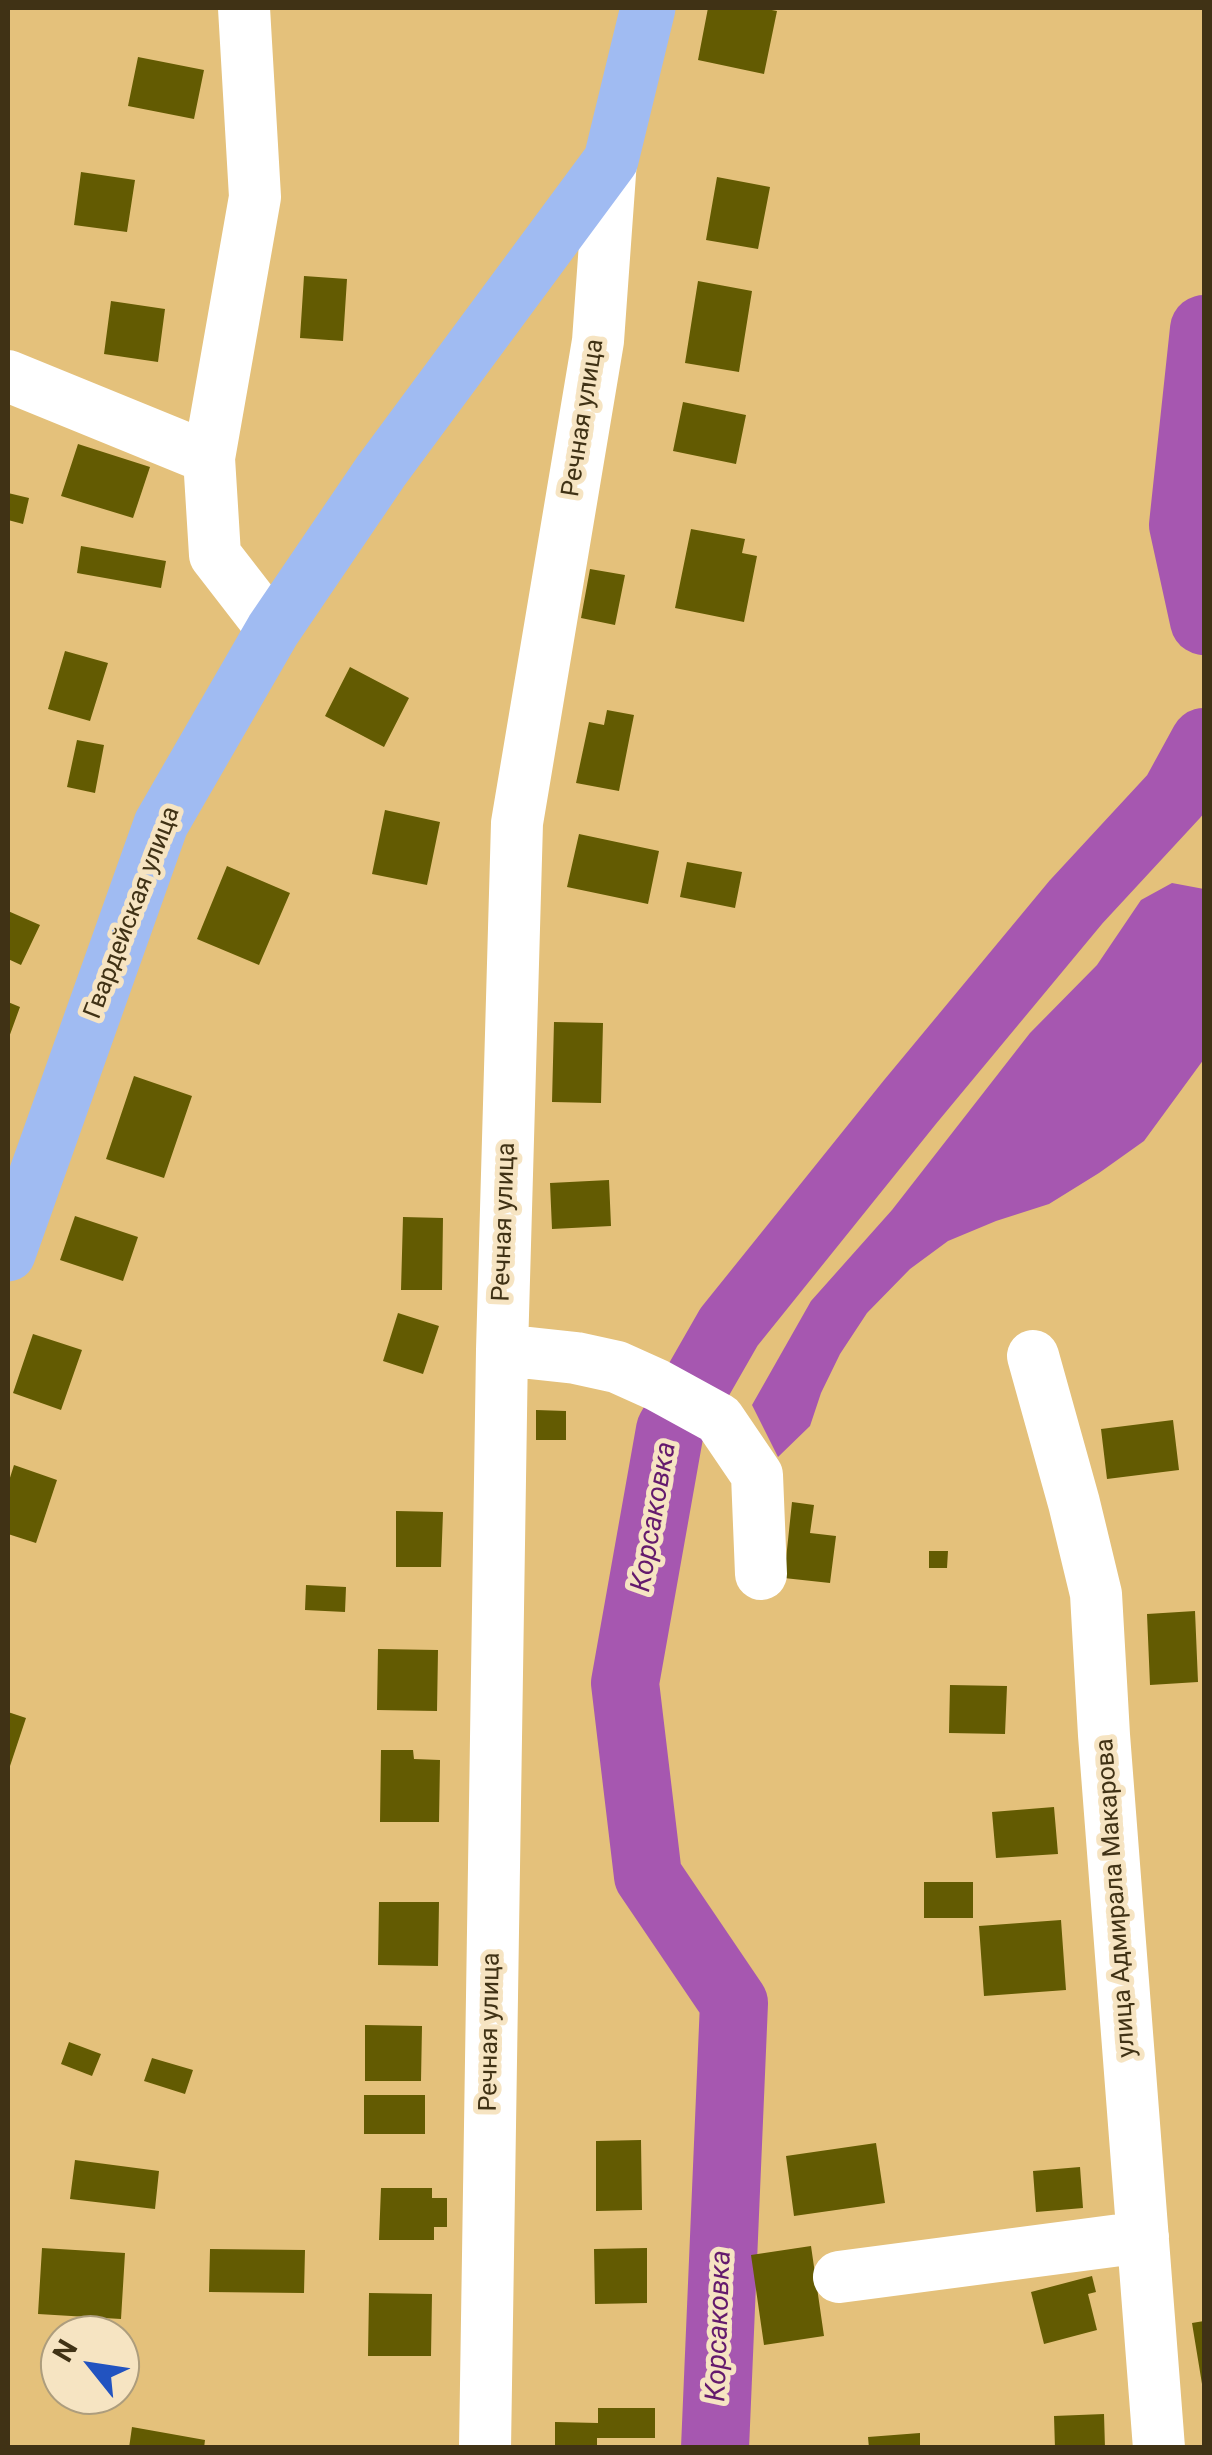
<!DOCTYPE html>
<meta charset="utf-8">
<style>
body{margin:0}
#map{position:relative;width:1212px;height:2455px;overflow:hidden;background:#e4c17b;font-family:Roboto,sans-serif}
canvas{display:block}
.frame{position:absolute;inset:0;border:10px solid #403215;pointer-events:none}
.north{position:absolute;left:40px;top:2315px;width:100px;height:100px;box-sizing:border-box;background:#f6e4c2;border:2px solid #ad9d7d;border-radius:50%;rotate:300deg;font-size:28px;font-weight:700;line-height:40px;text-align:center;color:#403215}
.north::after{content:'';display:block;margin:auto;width:35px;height:45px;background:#2253c0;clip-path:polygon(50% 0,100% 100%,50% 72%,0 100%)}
</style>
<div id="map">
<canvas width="1212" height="2455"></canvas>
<div class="frame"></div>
<div class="north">N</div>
</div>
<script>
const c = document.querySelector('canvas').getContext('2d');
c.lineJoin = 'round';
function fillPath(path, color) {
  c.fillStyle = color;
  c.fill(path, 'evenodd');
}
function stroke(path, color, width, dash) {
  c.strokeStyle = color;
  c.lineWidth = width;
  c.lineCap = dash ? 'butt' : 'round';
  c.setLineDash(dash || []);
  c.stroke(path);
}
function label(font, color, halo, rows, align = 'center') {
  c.font = font + ' Roboto,sans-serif';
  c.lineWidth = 10;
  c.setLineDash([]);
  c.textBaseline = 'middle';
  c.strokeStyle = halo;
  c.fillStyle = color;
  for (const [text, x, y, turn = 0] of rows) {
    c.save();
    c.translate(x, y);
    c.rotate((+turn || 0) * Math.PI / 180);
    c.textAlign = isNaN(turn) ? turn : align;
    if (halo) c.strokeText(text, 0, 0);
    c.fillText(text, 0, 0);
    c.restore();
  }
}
fillPath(new Path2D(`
 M1172,883L1204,889V1059L1144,1141L1099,1173L1049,1204L996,1221L948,1241L910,1269L867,1313L840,1354L821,1393L810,1426L778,1457L752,1405L811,1301L892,1210L1030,1033L1097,965L1141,900Z`), '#a657b0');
stroke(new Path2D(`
 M1204,329L1183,525L1204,621
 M715,2448L734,2003L648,1876L625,1683L670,1430L729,1327L910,1102L1076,902L1175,795L1204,742`), '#a657b0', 68);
fillPath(new Path2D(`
 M708,8H761L777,11L764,74L698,60Z
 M138,57L204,70L194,119L128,106Z
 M81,172L135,180L127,232L74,225Z
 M717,177L770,187L758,249L706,240Z
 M304,276L347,279L343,341L300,338Z
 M698,281L752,291L739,372L685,363Z
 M111,301L165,309L158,362L104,354Z
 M683,402L746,415L736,464L673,451Z
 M78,444L150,467L133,518L61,496Z
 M8,493L29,498L23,524L8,520Z
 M691,529L745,539L742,553L757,556L744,622L675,608Z
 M81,546L166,561L161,588L77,573Z
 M590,569L625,575L615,625L581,618Z
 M65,651L108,663L90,721L48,709Z
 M350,667L409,698L384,747L325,716Z
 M607,710L634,715L619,791L576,783L589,722L604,725Z
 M77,740L104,745L95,793L67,787Z
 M385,810L440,822L427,885L372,874Z
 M579,834L659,851L648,904L567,887Z
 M687,862L742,872L735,908L680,897Z
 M227,866L290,893L259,965L197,939Z
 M8,911L40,925L21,965L8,959Z
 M8,1002L20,1007L8,1040Z
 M554,1022L603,1023L601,1103L552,1102Z
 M134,1076L192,1096L164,1178L106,1159Z
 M609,1180L611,1226L552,1229L550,1183Z
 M75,1216L138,1237L123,1281L60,1260Z
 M403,1217L443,1218L442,1290H401Z
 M398,1313L439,1326L423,1374L383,1361Z
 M33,1334L82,1350L61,1410L13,1393Z
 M536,1410L566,1411V1440H536Z
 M1173,1420L1179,1470L1107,1479L1101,1429Z
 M14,1465L57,1480L36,1543L8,1534V1484Z
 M792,1502L814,1505L810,1533L836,1536L830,1583L784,1578Z
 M396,1511L443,1512L441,1567H396Z
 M929,1551H948L947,1568H929Z
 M306,1585L346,1587L345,1612L305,1610Z
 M1195,1611L1198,1682L1150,1685L1147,1614Z
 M378,1649L438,1650L437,1711L377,1710Z
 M950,1685L1007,1686L1005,1734L949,1733Z
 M8,1712L26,1718L8,1772Z
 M381,1750H413L414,1759L440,1760L439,1822H380Z
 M1054,1807L1058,1854L996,1858L992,1812Z
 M924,1882H973V1918H924Z
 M379,1902H439L438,1966L378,1965Z
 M1061,1920L1066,1990L984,1996L979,1926Z
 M365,2025L422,2026L421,2081H365Z
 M69,2042L101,2054L92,2076L61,2064Z
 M152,2058L193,2070L185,2094L144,2081Z
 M364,2095H425V2134H364Z
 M641,2140L642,2210L596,2211V2141Z
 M876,2143L885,2203L794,2216L786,2156Z
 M75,2160L159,2171L155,2209L70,2199Z
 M1080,2167L1083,2208L1036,2212L1033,2171Z
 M381,2188H432V2198H447V2227H434V2240H379Z
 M811,2246L824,2336L764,2345L751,2255Z
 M42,2248L125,2253L121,2319L38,2314Z
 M647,2248V2303L595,2304L594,2249Z
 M210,2249L305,2250L304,2293L209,2292Z
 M1092,2276L1096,2292L1088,2294L1097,2330L1044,2344L1031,2292Z
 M369,2293L432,2294L431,2356H368Z
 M1204,2321V2384H1202L1192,2323Z
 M598,2408H655V2438H597V2448H555V2422L598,2423Z
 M1104,2414L1105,2448H1055L1054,2416Z
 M132,2427L205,2440L204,2448H129Z
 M920,2433V2448H869L868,2437Z`), '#635b02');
stroke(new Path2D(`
 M244,8L255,197L209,458L215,555L273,630
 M8,376L209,458
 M502,1350L576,1358L617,1367L657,1385L719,1419L757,1475L761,1574
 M1033,1356L1074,1503L1096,1594L1104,1735L1159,2448
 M839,2277L1143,2237
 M485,2448L502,1350L517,823L598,341L611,160`), '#fff', 52);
stroke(new Path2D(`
 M8,1254L161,824L273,630L381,471L611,160L648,8`), '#a0bbf2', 55);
label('25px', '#403215', '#f6e4c2', [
 ["Речная улица",584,418,-81],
 ["Гвардейская улица",133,913,-69],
 ["Речная улица",505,1222,-88],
 ["улица Адмирала Макарова",1117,1898,-94],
 ["Речная улица",491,2032,-89]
]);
label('italic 28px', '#641a6d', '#f6e4c2', [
 ["Корсаковка",655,1517,-80],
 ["Корсаковка",720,2326,-88]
]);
</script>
